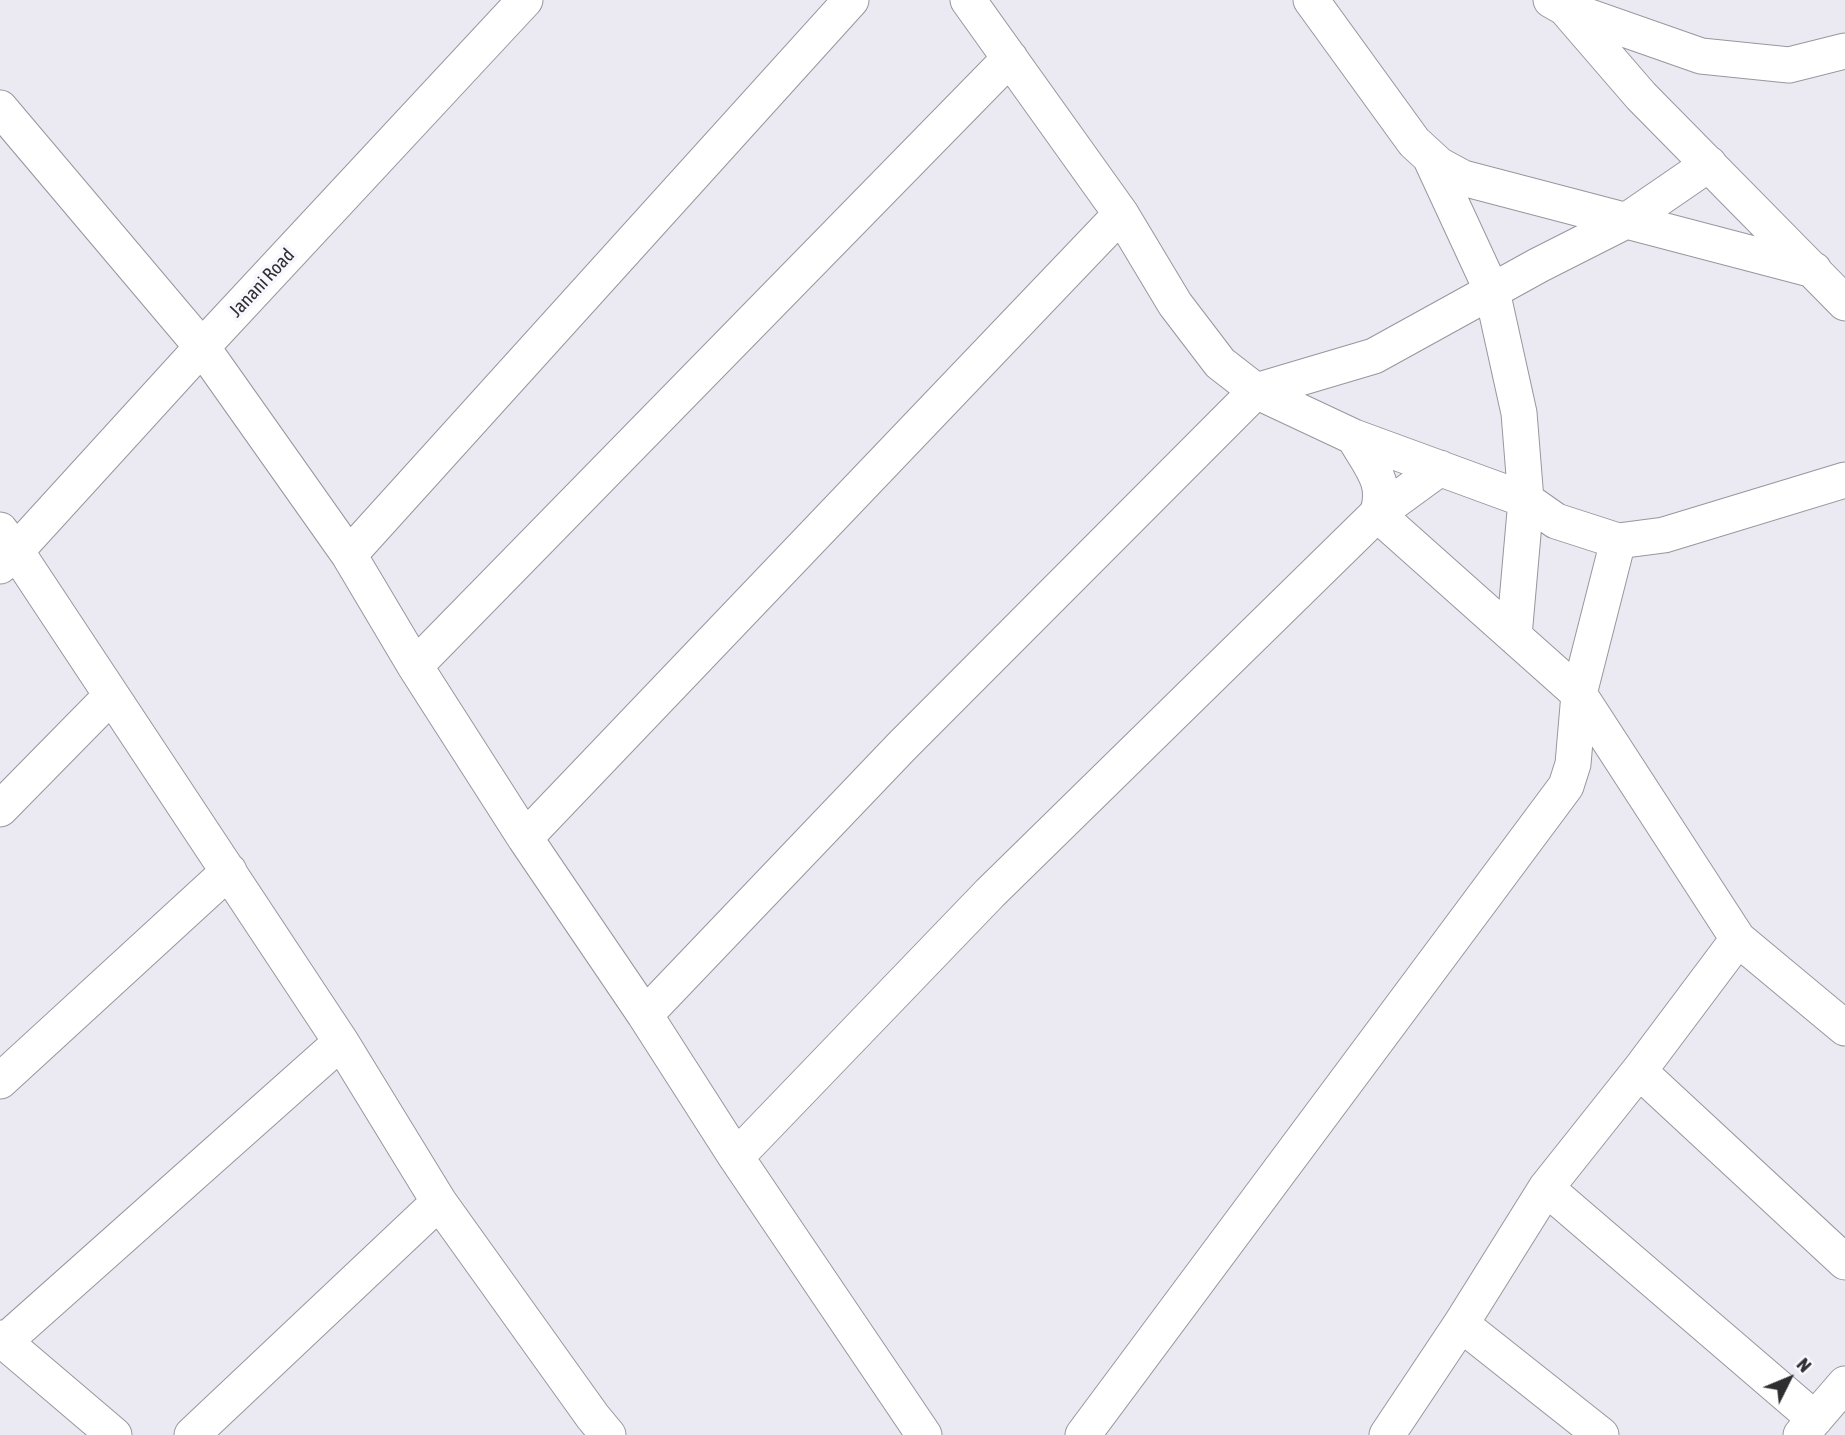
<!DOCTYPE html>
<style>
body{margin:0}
#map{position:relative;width:1845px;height:1435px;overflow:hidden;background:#ebe9f2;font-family:"Asap Condensed",sans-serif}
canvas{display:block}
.north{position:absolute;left:1754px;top:1344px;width:70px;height:70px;-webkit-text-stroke:5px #f8f7fe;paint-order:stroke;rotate:47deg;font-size:19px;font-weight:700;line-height:28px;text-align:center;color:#2e2d30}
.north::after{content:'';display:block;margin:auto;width:24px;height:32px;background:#2e2d30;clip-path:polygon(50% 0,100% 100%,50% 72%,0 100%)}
</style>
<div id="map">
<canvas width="1845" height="1435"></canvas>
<div class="north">N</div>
</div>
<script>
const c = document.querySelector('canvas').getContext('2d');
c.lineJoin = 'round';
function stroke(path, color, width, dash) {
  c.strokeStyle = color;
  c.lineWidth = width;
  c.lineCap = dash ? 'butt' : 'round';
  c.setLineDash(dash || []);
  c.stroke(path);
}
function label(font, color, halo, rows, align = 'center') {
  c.font = font + ' "Asap Condensed",sans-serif';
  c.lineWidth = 7;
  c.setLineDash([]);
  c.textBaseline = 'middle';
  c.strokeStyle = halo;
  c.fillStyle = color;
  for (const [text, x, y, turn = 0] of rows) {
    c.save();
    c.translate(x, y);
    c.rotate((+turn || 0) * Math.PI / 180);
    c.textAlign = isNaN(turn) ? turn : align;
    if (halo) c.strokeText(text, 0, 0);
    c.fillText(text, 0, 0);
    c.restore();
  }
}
const minor = new Path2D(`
 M968,0L1121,214L1175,304L1220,363L1256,391L1354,437L1526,500L1556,521L1618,541L1664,535L1845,480
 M1311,0L1414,142L1439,165L1463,178L1814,270
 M1551,0L1565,8L1641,96L1845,303
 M1567,9L1701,56L1789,65L1845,51
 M0,108L202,347L349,555L415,666L525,838L645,1015L736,1157L924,1435
 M1430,157L1492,291L1519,413L1526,500L1514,636
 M1440,468L1377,514L1579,694L1738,939L1845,1028
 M0,530L16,551L341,1042L439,1202L593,1417L608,1435
 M349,555L851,0
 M0,566L16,551L202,347L525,0
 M415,666L1010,58
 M0,809L111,696
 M525,838L1121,214
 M645,1015L902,746L1256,391L1374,356L1539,265L1626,221L1709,164
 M1639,1071L1738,939
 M0,1081L229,871
 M736,1157L990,893L1377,514C1389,483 1369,464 1354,437
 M1546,1188L1815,1419
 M1461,1324L1601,1435
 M0,1338L114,1435
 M4,1342L341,1042
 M192,1435L439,1202
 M1083,1435L1566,786L1573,764L1579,694L1618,541
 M1387,1435L1461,1324L1546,1188L1639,1071L1845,1262
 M1801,1435L1845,1384`);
stroke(minor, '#98969e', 37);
stroke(minor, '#fff', 35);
label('19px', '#2e2d30', '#f8f7fe', [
 ["Janani Road",262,283,-47]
]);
</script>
